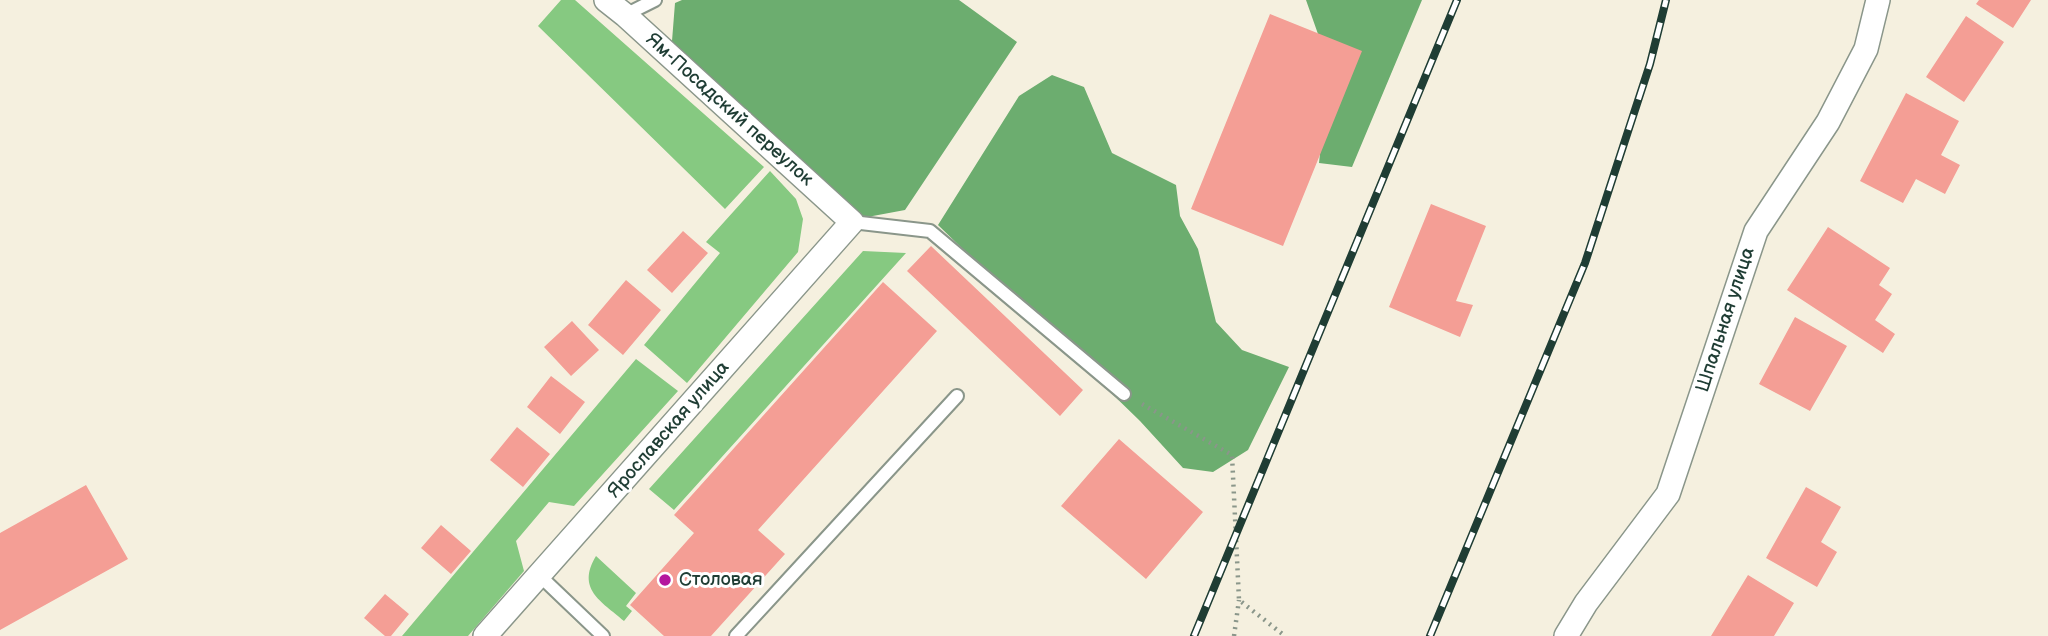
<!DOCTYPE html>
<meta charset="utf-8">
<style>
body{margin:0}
canvas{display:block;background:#f5f0df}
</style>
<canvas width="2048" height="636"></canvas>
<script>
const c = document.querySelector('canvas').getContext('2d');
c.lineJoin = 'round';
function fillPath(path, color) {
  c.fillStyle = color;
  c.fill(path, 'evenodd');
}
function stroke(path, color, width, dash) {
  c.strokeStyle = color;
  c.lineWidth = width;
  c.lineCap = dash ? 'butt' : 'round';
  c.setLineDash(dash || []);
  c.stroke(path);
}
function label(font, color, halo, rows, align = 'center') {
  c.font = font + ' "Balsamiq Sans",sans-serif';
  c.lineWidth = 6;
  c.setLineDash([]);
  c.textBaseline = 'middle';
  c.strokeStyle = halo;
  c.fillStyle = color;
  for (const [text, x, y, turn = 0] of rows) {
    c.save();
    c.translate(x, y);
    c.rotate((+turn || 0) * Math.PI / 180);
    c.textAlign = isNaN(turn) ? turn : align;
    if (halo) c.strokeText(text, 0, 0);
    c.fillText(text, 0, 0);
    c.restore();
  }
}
fillPath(new Path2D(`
 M561,0H575L764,167L725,209L538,26Z
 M770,171L796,199L803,219L798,252L687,383L644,345L720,253L706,242Z
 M863,251L906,253L674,510L649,489Z
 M636,359L678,391L574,506L549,502L516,541L524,571L468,636H402Z
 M596,556L636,593L626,606L632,611L624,621C601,601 576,589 596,556Z`), '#86c981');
fillPath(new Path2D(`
 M682,0H959L1017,42L905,210L862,218L705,82L672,41L675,3Z
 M1306,0H1422L1352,167L1319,163L1326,97L1318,34Z
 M1052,75L1084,87L1112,153L1176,185L1180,216L1198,249L1216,322L1242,350L1289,367L1248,450L1213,472L1183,468L1140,421L938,225L1019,96Z`), '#6cad6f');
fillPath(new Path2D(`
 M1979,0H2031L2013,28L1976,4Z
 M1270,14L1362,51L1283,246L1191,209Z
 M1966,16L2004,42L1964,102L1926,77Z
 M1906,93L1959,121L1941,155L1960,165L1945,194L1916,179L1903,203L1860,181Z
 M1431,204L1486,226L1456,301L1473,305L1460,337L1389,307Z
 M1828,227L1890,268L1879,285L1892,294L1875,320L1895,334L1883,353L1787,290Z
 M683,231L708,253L672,293L647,270Z
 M931,246L1083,390L1060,416L907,271Z
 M626,280L661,310L623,355L588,325Z
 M883,282L937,331L758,530L785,554L711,636H664L630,605L694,533L674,515Z
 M1795,317L1847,346L1810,411L1759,384Z
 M572,321L599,350L571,376L544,347Z
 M551,376L585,402L560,434L527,407Z
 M517,427L550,454L523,487L490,460Z
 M1119,439L1203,512L1146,579L1061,506Z
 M86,485L128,559L0,630V533Z
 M1806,487L1841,507L1821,542L1837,552L1817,587L1766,558Z
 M441,525L471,551L451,574L421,548Z
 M1748,575L1794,603L1774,636H1711Z
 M385,594L409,614L391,636H385L364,618Z`), '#f49e95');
const service = new Path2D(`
 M625,15L655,0
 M852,222L930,231L1124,394
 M539,575L603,636
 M736,636L957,396`);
const minor = new Path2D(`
 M485,636L852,222L625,15L606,0
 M1566,636L1586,603L1668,494L1756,231L1828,122L1866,49L1878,0`);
stroke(service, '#8a968a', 16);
stroke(minor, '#8a968a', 26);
stroke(new Path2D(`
 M1142,404L1232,455L1239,600L1285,636
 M1234,636L1239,600`), '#8a968a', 4.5, [2, 5]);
stroke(service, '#fff', 12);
stroke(minor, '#fff', 23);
const rail = new Path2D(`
 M1194,636L1457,0
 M1430,636L1585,263L1650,64L1666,0`);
stroke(rail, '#1f3d34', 8);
stroke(rail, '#fff', 5, [16]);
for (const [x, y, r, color] of [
 [665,580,7,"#b5179e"]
]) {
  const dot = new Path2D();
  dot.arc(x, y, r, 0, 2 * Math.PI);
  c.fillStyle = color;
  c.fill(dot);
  stroke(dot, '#fff', 2.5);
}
label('19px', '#1f3d34', '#fff', [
 ["Ям-Посадский переулок",729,110,42],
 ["Шпальная улица",1726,320,-72],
 ["Ярославская улица",669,430,-49]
]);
label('19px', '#1f3d34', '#fff', [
 ["Столовая",679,580]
], 'left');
</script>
